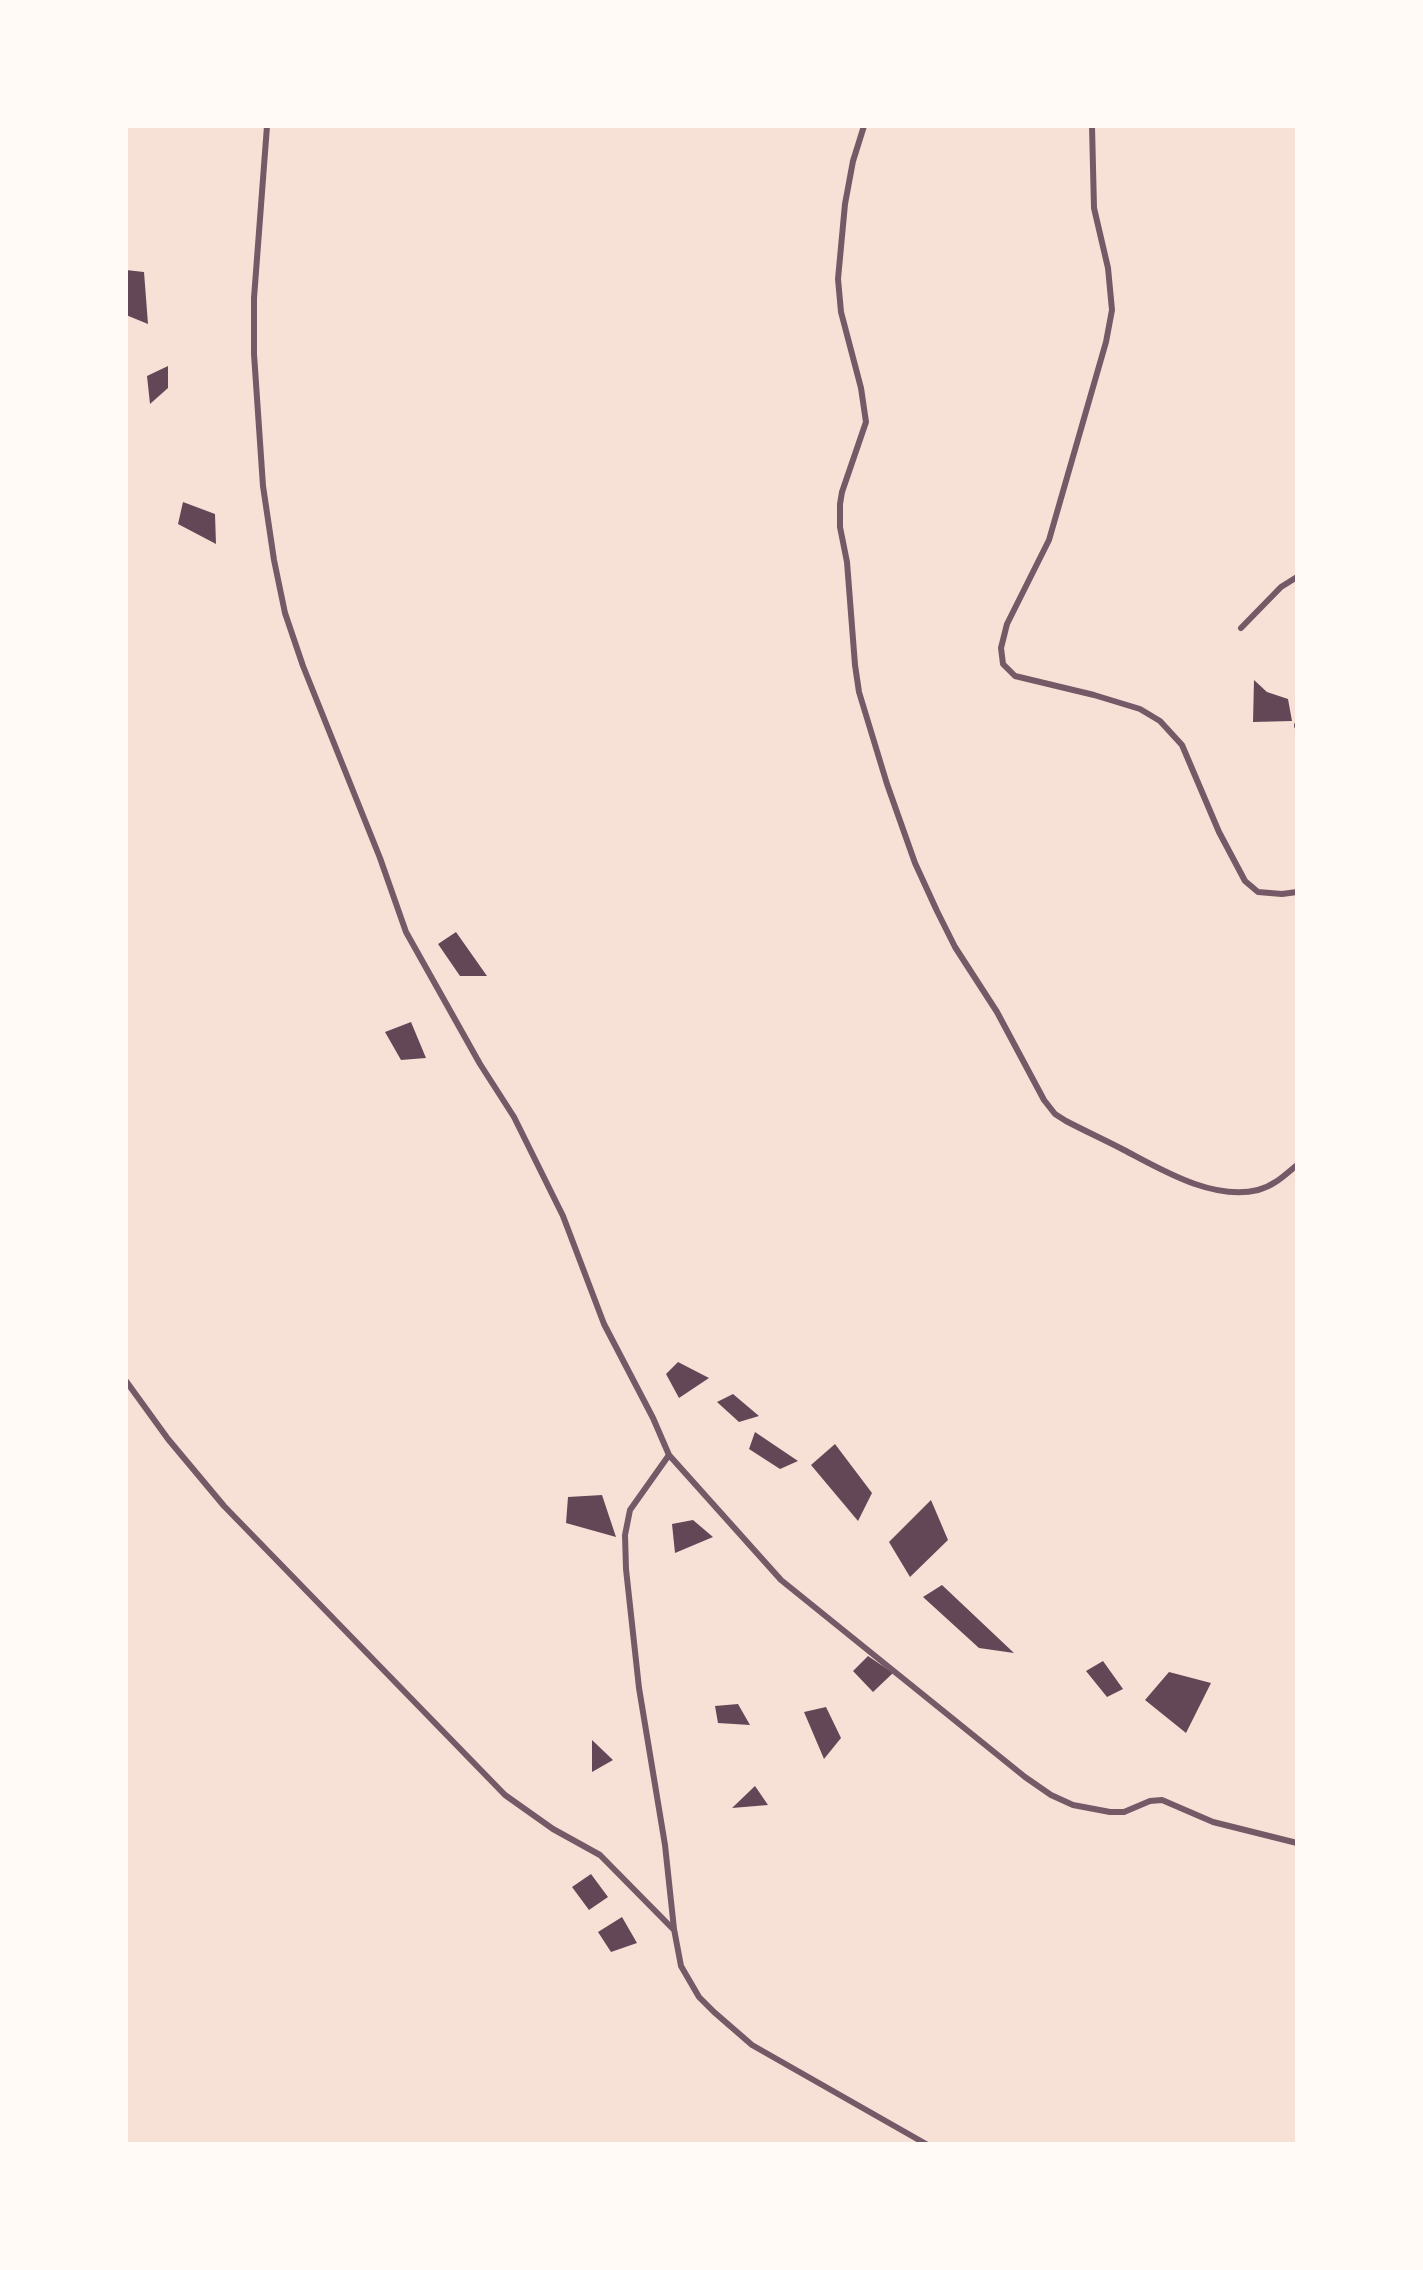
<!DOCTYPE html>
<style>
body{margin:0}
#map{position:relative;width:1423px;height:2270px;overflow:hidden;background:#f7e1d7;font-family:Arial,sans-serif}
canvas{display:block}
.frame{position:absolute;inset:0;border:128px solid #fffaf5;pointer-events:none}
</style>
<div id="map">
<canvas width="1423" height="2270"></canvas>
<div class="frame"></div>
</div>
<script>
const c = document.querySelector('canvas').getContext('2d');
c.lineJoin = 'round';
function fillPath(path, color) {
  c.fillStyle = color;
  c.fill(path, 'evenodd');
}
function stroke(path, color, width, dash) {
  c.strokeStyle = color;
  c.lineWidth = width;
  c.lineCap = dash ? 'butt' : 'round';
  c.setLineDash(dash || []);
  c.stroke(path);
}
fillPath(new Path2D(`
 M126,270L144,272L148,324L126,315Z
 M168,366V388L150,404L147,376Z
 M183,502L215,514L216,544L178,524Z
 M1254,680L1267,692L1288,699L1292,721L1253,722Z
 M456,932L487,976H460L438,944Z
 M411,1022L426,1058L401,1060L385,1032Z
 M678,1362L709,1378L679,1398L666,1374Z
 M733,1394L759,1416L739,1422L717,1402Z
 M755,1432L798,1461L780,1469L749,1449Z
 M835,1444L872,1493L858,1521L811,1465Z
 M602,1495L616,1537L566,1523L568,1497Z
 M931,1500L948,1540L910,1577L889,1542Z
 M693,1520L713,1537L675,1553L672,1524Z
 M942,1585L1014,1653L979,1648L923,1597Z
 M868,1656L893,1673L873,1692L853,1671Z
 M1103,1661L1123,1689L1107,1697L1086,1671Z
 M1169,1672L1211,1683L1186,1733L1145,1700Z
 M738,1704L750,1725L718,1723L715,1706Z
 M826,1707L841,1738L824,1759L804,1712Z
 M592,1740L613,1760L592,1772Z
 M755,1786L768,1805L732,1808Z
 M591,1874L608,1897L589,1910L572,1887Z
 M622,1917L637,1943L611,1952L598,1932Z`), '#644757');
stroke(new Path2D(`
 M267,126L254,298V354L263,486L274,560L285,613L303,666L380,858L406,932L480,1064L514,1117L563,1216L604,1324L653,1418L669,1455L781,1580L1025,1777L1051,1795L1073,1805L1110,1812H1124L1150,1801L1162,1800L1213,1822L1297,1843
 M864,126L853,161L845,204L838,279L841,312L861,388L866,422L842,492L840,504V527L847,562L855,665L859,692L887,784L915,863L937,911L955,947L997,1012L1044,1100L1055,1114L1066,1121C1085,1131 1105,1140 1124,1150C1162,1170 1213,1201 1258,1190C1274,1186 1285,1175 1297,1165
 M1092,126L1094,208L1108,268L1112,310L1106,342L1049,540L1007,624L1001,648L1003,664L1015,676L1094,695L1140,709L1160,721L1182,745L1219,832L1245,881L1258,892L1282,894L1297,892
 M1241,628L1281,587L1297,577
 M1297,725V726
 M126,1381L168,1439L224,1506L505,1795L553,1829L600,1855L673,1929
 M669,1455L630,1510L625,1535L626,1569L639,1688L665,1845L674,1929L681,1966L699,1997L714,2012L752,2045L926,2144`), '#755966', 6);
</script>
